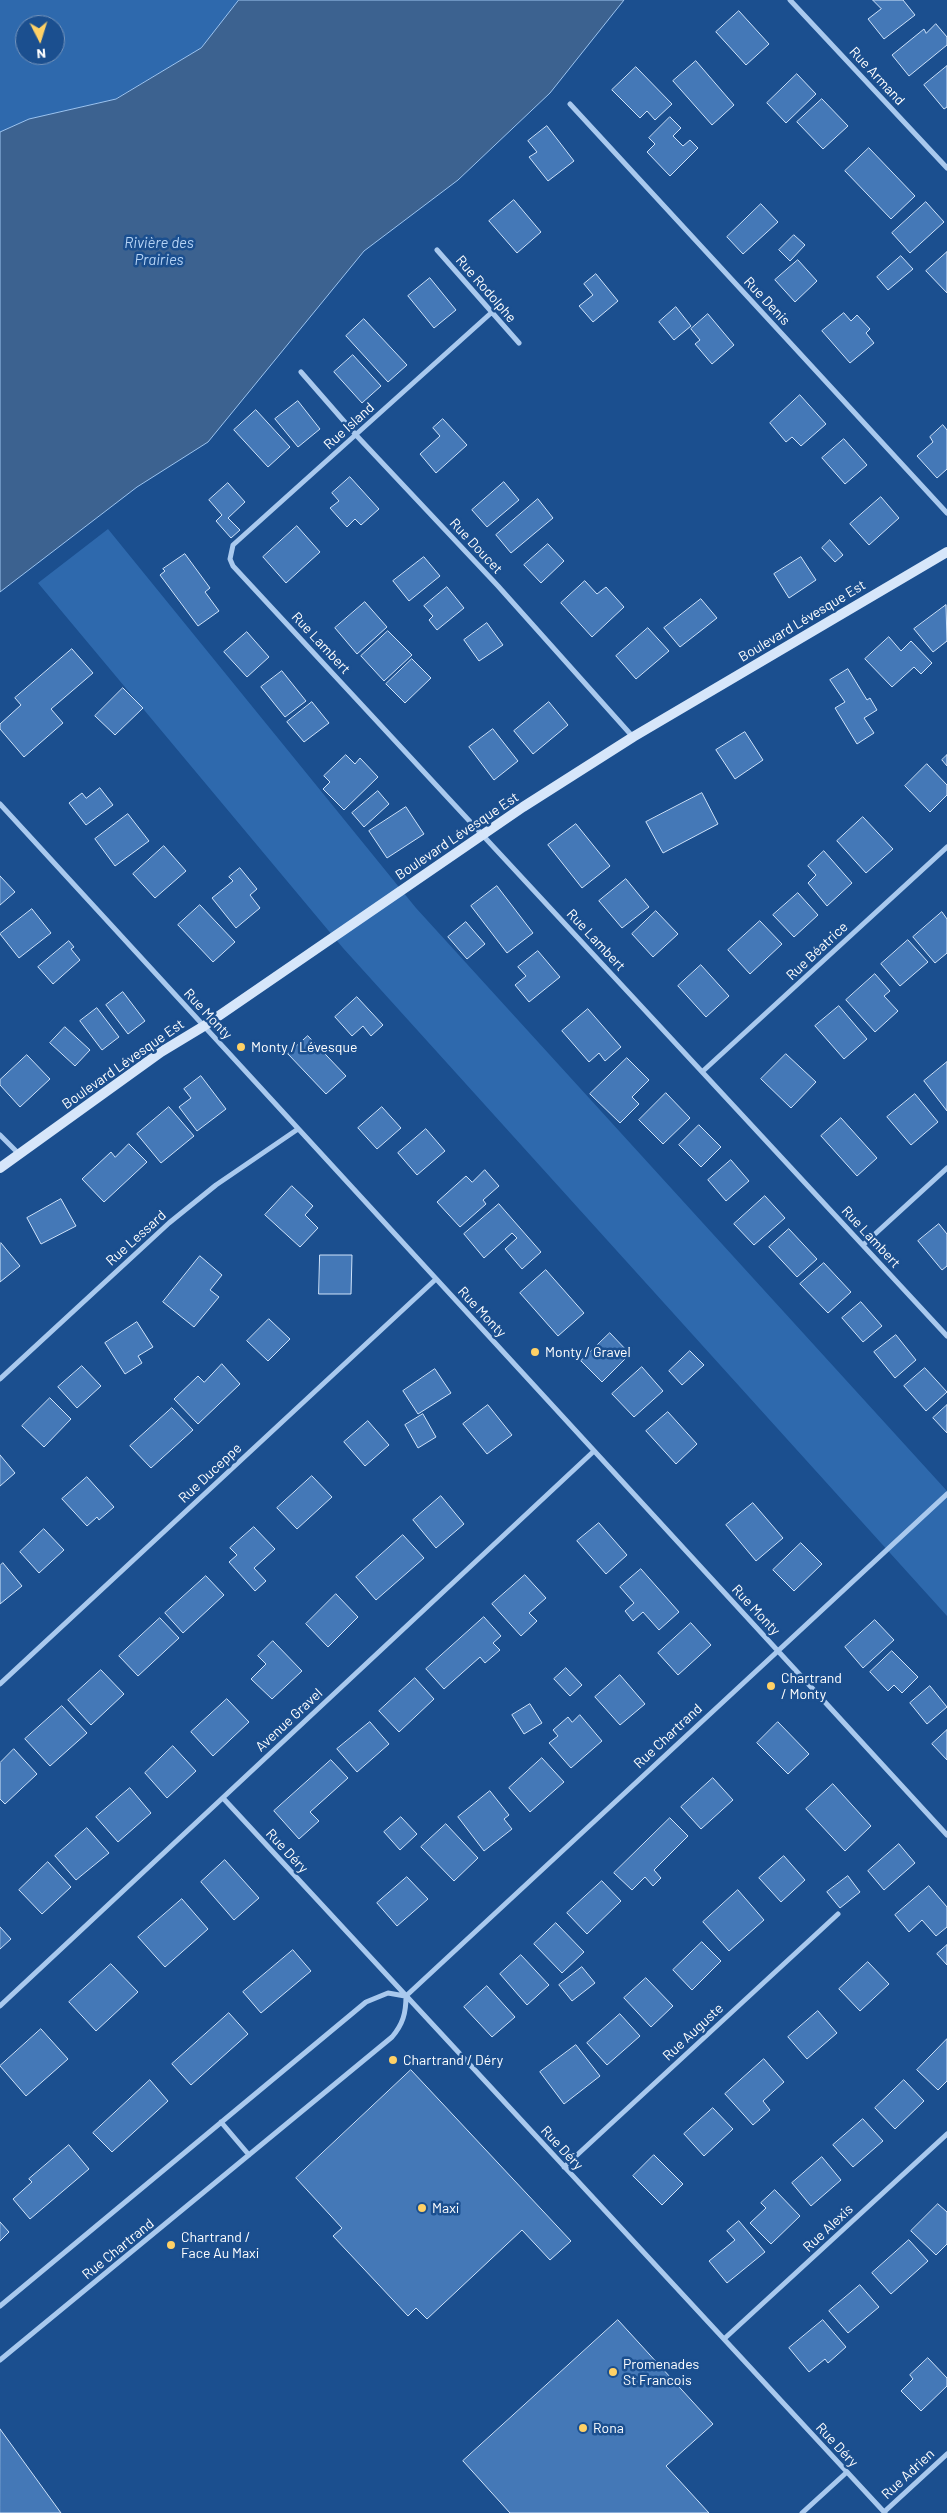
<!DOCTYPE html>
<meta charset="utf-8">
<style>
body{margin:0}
#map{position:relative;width:947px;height:2513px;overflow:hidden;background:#1b4f8f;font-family:Barlow,sans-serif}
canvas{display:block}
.north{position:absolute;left:15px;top:15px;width:50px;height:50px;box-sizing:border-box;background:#1b4f8f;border:1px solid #7695bc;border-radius:50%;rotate:175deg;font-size:14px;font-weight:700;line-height:20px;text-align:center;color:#fff}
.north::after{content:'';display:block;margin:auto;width:18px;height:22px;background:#ffd166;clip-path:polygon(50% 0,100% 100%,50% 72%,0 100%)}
</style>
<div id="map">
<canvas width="947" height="2513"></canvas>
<div class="north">N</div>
</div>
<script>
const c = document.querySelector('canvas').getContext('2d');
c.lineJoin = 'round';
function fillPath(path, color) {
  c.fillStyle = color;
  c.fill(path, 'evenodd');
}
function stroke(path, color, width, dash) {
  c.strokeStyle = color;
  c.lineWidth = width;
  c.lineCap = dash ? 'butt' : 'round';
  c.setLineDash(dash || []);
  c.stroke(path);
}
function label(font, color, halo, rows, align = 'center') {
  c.font = font + ' Barlow,sans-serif';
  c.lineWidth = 5;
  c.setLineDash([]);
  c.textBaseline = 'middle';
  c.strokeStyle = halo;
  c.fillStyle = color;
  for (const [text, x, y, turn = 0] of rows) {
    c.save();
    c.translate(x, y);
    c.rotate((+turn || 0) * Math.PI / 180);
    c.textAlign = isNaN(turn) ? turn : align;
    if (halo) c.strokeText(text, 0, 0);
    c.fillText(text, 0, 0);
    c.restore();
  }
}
fillPath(new Path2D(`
 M0,0H239L201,48L115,99L29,119L0,132ZM25,25H55V55H25Z
 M108,529L416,908L947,1491V1616L343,948L38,583Z`), '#2e69ad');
const water = new Path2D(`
 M239,0H624L550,93L458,180L364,251L208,442L137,487L0,592V132L29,119L116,99L201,48Z`);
fillPath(water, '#3c6290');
stroke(water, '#9cc4f0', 1);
const building = new Path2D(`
 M873,0H903L915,15L884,39L868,19L881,9Z
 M739,11L769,44L746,65L716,32Z
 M936,24L947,37V45L909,76L892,55L924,29L926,33Z
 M696,61L734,105L712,125L673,81Z
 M947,66V107L944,109L924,85Z
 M636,67L672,104L655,120L647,111L640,118L612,90Z
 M797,74L816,94L786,123L767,103Z
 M822,99L848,126L823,149L797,122Z
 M670,117L681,128L673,136L683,146L690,140L698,148L670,176L647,152L655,144L649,138Z
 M547,126L574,161L548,181L529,157L537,152L528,141Z
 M869,148L915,196L891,219L845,171Z
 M514,200L541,232L517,253L489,221Z
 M926,202L944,222L910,253L892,233Z
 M761,204L778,222L743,254L727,237Z
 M794,235L805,245L790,261L779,250Z
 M947,252V293L926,271Z
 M901,256L913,269L888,290L877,277Z
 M798,260L817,281L795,302L775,280Z
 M596,274L618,301L593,322L579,306L593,295L584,284Z
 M430,278L456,310L434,328L408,296Z
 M676,307L691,326L674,340L659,322Z
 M844,313L851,321L857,315L870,329L866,333L874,343L850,363L822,331Z
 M708,314L734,345L712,364L695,344L700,340L691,329Z
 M364,319L407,365L388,382L346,336Z
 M353,355L381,386L362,403L334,372Z
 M800,395L826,424L801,446L792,437L786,442L770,423Z
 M298,401L320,429L298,447L275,419Z
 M256,410L290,447L268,467L234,430Z
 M443,419L467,445L436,473L420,454L440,436L433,428Z
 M943,425L947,430V469L937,478L917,456L933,442L930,437Z
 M844,439L867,465L845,484L822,458Z
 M350,477L379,509L361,525L355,519L347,527L330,508L339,501L332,493Z
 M504,482L519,500L487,527L472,510Z
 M228,483L245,502L228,518L240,530L231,538L216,521L222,515L209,500Z
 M881,497L899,518L869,545L850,524Z
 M538,499L553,518L511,553L496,535Z
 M297,526L320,552L286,583L263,557Z
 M830,540L843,555L835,562L822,548Z
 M548,544L564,561L541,583L524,565Z
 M185,554L210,588L205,592L219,611L198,626L160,575L165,571L163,569Z
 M424,557L440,576L409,601L393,581Z
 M801,557L816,580L789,598L774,574Z
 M585,581L597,594L606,587L624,607L592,637L561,603Z
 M447,587L464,608L437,630L429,620L433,616L424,606Z
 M701,599L717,618L680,647L664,628Z
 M365,602L387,627L357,654L335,628Z
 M946,605L947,641L933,652L914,629Z
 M487,623L503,645L479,661L464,640Z
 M648,628L669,651L636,679L616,656Z
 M388,631L412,655L384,681L361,656Z
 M247,632L269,657L247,677L224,652Z
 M889,637L901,651L911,641L932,663L921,674L914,667L892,687L865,659Z
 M72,649L93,673L51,709L63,723L24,757L0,729V724L21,705L15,698Z
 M412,659L431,678L405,703L386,684Z
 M848,669L867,700L870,698L877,710L864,718L874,733L857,744L835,708L845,702L830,680Z
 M282,671L306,701L285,717L261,687Z
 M123,688L143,708L115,735L95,716Z
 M312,702L329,723L304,742L287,722Z
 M549,702L568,725L533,754L514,731Z
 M493,729L518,761L494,780L469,747Z
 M745,732L763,760L735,779L716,750Z
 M346,755L355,764L360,758L378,777L344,810L323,789L330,782L324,776Z
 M947,755V766L942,760Z
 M927,764L947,785V795L930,812L905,786Z
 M100,788L113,805L86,825L69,803L82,793L86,798Z
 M378,791L389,804L364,827L352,813Z
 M702,793L718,824L663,853L646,822Z
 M406,807L424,834L387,858L369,831Z
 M128,814L149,841L115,866L95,839Z
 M863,817L893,849L866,873L837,841Z
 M576,824L610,866L582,888L548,845Z
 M164,846L186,871L155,898L133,874Z
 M824,851L852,883L827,906L808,883L816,875L808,866Z
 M240,868L257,889L250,895L260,908L236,928L212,898L233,881L229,877Z
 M0,876L15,892L0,905Z
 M626,879L649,907L622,928L599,901Z
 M497,886L533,933L507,953L471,906Z
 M798,893L818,915L794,937L773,915Z
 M200,905L235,942L213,962L178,925Z
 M32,909L51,933L19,958L0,934Z
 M656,911L678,934L653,957L632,934Z
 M942,912L947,919V953L935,963L913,937Z
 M760,921L782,944L750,974L728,950Z
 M466,922L485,944L467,959L448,937Z
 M908,940L928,962L900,986L881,964Z
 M69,941L74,947L71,949L80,960L53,984L38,967Z
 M538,951L560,977L529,1002L515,985L526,976L518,967Z
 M701,965L729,996L706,1017L678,986Z
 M875,974L890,991L884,996L898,1011L875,1032L846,1000Z
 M123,992L145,1021L128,1034L106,1005Z
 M357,997L383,1025L371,1036L363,1026L352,1036L335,1017Z
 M839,1006L867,1039L844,1059L815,1026Z
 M97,1008L119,1037L102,1050L80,1021Z
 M588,1009L621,1047L605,1061L599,1053L589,1062L562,1031Z
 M65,1027L90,1050L75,1066L50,1043Z
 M308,1036L346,1076L326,1094L288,1054Z
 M786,1054L816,1082L791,1108L761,1079Z
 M27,1055L50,1079L20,1107L0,1085V1080Z
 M627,1058L649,1080L632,1097L639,1104L620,1123L590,1094Z
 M947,1062V1111L924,1081Z
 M201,1076L226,1109L197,1131L179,1107L191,1098L184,1089Z
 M666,1093L690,1118L663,1144L639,1120Z
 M915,1094L938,1122L911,1145L887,1117Z
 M169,1107L194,1136L161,1163L137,1134Z
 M382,1107L401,1128L377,1149L358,1128Z
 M841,1118L877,1158L857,1176L821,1136Z
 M699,1125L721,1147L701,1167L679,1145Z
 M426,1129L445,1151L417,1175L398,1153Z
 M129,1144L147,1162L104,1202L82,1179L111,1152L115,1157Z
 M731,1160L749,1181L726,1201L708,1180Z
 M485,1170L499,1186L483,1200L486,1204L460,1227L437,1202L466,1176L472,1182Z
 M292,1186L313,1206L305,1215L318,1228L300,1247L265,1215Z
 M765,1196L785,1218L754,1245L734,1224Z
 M61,1199L76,1226L41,1244L27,1218Z
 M499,1204L541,1252L522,1269L505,1249L517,1238L512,1233L484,1258L464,1234Z
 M939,1224L947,1234V1266L942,1270L918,1241Z
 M789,1229L817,1259L797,1277L769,1247Z
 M1,1243L20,1266L0,1282V1244Z
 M320,1255H352L351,1294H319Z
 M200,1256L222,1275L210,1290L219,1297L194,1327L163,1302Z
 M824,1263L851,1292L828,1313L800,1284Z
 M546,1270L584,1313L558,1336L520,1293Z
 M861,1302L882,1326L863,1342L842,1318Z
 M269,1319L290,1339L268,1361L247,1341Z
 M137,1322L153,1347L138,1356L142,1363L125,1374L105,1343Z
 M610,1333L630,1354L602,1382L581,1361Z
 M896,1335L916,1360L895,1378L874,1352Z
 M690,1351L704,1365L682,1385L669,1371Z
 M222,1364L240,1384L198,1424L174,1399L198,1376L204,1382Z
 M82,1366L101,1386L77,1408L58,1387Z
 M642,1367L663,1391L634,1417L612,1394Z
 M925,1368L947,1392L926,1411L904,1386Z
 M435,1369L451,1393L418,1414L403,1391Z
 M50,1398L71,1419L44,1447L22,1426Z
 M488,1405L512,1435L487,1454L463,1424Z
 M947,1405V1433L933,1418Z
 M172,1408L193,1430L151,1468L130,1446Z
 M668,1412L697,1444L676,1464L646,1431Z
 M423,1414L436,1437L418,1448L405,1425Z
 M368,1421L389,1445L365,1466L344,1442Z
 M0,1455L15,1473L0,1486Z
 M312,1476L332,1497L297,1529L277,1508Z
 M87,1477L114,1507L99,1520L97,1517L87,1526L62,1499Z
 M441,1496L464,1524L436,1548L413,1520Z
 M753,1503L783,1538L756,1561L726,1525Z
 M599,1523L627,1555L606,1574L577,1541Z
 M254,1527L275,1549L254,1568L266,1581L255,1591L229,1562L237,1555L230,1548Z
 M44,1529L64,1550L39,1573L20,1552Z
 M403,1535L424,1558L376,1600L356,1577Z
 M801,1543L822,1564L794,1591L773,1570Z
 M3,1563L22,1586L0,1604V1566Z
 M641,1569L679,1612L659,1630L643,1612L633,1621L625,1611L634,1603L620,1587Z
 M525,1575L546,1598L529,1613L537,1621L521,1636L492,1604Z
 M206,1576L224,1595L183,1633L165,1613Z
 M336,1594L358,1617L328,1647L306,1624Z
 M484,1617L501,1636L493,1643L500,1650L485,1663L480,1657L444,1689L426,1669Z
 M160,1618L179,1638L138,1676L119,1656Z
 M875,1620L894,1640L863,1668L845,1647Z
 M691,1623L711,1645L678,1675L658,1653Z
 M273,1641L302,1671L272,1699L251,1679L266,1664L258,1656Z
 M892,1651L918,1677L902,1693L894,1685L888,1691L870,1672Z
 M566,1668L582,1685L570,1696L554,1679Z
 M101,1670L124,1694L91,1725L68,1700Z
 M620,1675L645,1704L620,1725L595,1697Z
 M415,1678L434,1699L399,1732L379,1711Z
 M930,1686L947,1707L927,1724L910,1703Z
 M227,1699L249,1722L213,1756L191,1732Z
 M530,1704L542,1723L524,1734L512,1715Z
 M62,1706L87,1733L50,1766L25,1739Z
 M580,1715L602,1741L571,1768L549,1743L558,1736L553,1730L568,1717L572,1722Z
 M370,1722L389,1744L357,1772L337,1749Z
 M778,1722L809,1754L788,1774L757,1743Z
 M947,1730V1760L932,1744Z
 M173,1746L196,1771L167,1798L145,1773Z
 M14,1749L37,1774L5,1804L0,1799V1763Z
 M542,1758L564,1782L530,1812L509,1788Z
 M331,1760L348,1778L310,1812L319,1821L299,1839L274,1811Z
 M713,1778L733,1800L701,1829L681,1807Z
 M833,1784L871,1826L845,1851L806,1809Z
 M130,1788L151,1813L118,1842L96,1817Z
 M490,1791L509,1815L504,1819L512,1829L484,1851L458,1817Z
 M401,1817L417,1834L400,1850L384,1832Z
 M670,1818L688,1836L654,1870L661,1878L653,1886L645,1877L632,1890L614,1873Z
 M446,1824L478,1858L454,1881L421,1847Z
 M87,1828L109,1853L76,1880L55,1856Z
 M899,1844L915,1863L884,1890L868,1871Z
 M784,1856L805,1880L781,1902L759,1878Z
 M225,1860L259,1898L234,1920L201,1882Z
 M48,1862L71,1887L42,1914L19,1890Z
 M848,1876L860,1892L840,1908L827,1892Z
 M407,1877L428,1899L397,1926L377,1903Z
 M602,1881L621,1901L587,1934L567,1913Z
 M929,1886L947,1907V1927L936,1936L922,1920L909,1932L895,1915Z
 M738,1890L764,1920L729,1951L703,1922Z
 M182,1899L208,1929L165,1967L138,1937Z
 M556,1923L584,1952L562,1973L534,1944Z
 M0,1927L11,1939L0,1949Z
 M702,1942L721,1961L692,1990L673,1970Z
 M947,1945V1965L937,1954Z
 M293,1950L311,1971L261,2013L243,1992Z
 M521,1955L549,1985L527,2005L500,1974Z
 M868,1962L889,1984L860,2011L839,1989Z
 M111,1964L138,1992L96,2031L69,2002Z
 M582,1967L595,1983L572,2001L559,1985Z
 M646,1978L673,2006L651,2027L624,1998Z
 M487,1986L515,2017L492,2037L464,2007Z
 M818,2011L837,2033L807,2059L788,2037Z
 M229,2013L248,2034L191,2085L172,2064Z
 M620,2014L640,2036L607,2065L587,2043Z
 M41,2029L68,2059L26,2096L0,2066Z
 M947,2039V2081L938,2090L917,2070Z
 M576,2045L600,2076L564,2104L540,2072Z
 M764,2059L784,2082L763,2101L770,2110L753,2125L725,2094Z
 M411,2070L571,2241L550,2260L522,2230L427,2319L416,2308L408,2316L333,2236L342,2228L296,2178Z
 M150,2080L168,2101L112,2152L93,2133Z
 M904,2080L924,2101L895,2129L875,2108Z
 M713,2108L733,2129L704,2156L684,2134Z
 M863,2119L883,2141L853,2167L833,2145Z
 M69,2145L89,2169L30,2219L13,2199L32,2182L29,2179Z
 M654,2155L683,2184L662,2205L633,2176Z
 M822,2157L841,2180L811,2206L792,2183Z
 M775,2190L800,2216L771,2244L750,2223L766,2208L761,2203Z
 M938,2204L947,2212V2244L936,2255L911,2231Z
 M739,2221L765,2252L727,2283L709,2261L735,2240L727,2231Z
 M0,2222L9,2232L0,2241Z
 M909,2240L928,2261L891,2294L872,2273Z
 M860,2285L879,2307L848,2333L829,2311Z
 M618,2320L713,2424L666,2466L709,2513H510L463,2461Z
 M823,2320L846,2347L828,2363L825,2359L809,2372L789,2348Z
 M928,2358L947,2378V2386L921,2411L901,2391L913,2379L910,2375Z
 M0,2429L61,2513H0Z`);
fillPath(building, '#4478b7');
stroke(building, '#cfe3fa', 1);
stroke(new Path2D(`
 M790,0L947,168
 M570,104L947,513
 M437,250L519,343
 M491,313L233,545L230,559L233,566L947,1336
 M301,372L356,435L498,586L633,737
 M0,804L947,1835
 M703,1071L947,847
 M0,1135L19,1154
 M863,1245L947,1168
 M0,1379L169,1223L216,1185L298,1129
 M0,1684L436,1279
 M223,1798L885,2513
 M0,2006L594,1451
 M221,2122L249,2155
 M564,2167L838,1914
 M0,2306L366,2002L388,1993L405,1996
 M724,2339L947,2134
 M0,2360L392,2037C403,2024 406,2013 406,1996L947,1494
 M884,2512L947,2454
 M802,2513L847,2472`), '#a9c9ee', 5);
stroke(new Path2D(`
 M0,1168L161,1052L204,1026L523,807L633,737L947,552`), '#d6e6fa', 10);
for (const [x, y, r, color] of [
 [241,1047,5,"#ffd166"],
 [535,1352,5,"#ffd166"],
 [771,1686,5,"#ffd166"],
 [393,2060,5,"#ffd166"],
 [422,2208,5,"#ffd166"],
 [171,2245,5,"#ffd166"],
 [613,2372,5,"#ffd166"],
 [583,2428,5,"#ffd166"]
]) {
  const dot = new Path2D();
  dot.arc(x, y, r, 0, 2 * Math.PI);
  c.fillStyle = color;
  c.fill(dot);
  stroke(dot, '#1b4f8f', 2);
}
label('14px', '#fff', '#1b4f8f', [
 ["Rue Armand",877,76,47],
 ["Rue Rodolphe",486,289,49],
 ["Rue Denis",767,301,47],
 ["Rue Island",349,426,-42],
 ["Rue Doucet",476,546,47],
 ["Boulevard Lévesque Est",802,621,-31],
 ["Rue Lambert",321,643,47],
 ["Boulevard Lévesque Est",457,836,-34],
 ["Rue Lambert",596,940,47],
 ["Rue Béatrice",817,951,-43],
 ["Rue Monty",208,1014,47],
 ["Boulevard Lévesque Est",123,1064,-35],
 ["Rue Lambert",871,1237,47],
 ["Rue Lessard",136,1238,-42],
 ["Rue Monty",482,1312,47],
 ["Rue Duceppe",210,1473,-43],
 ["Rue Monty",756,1610,47],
 ["Avenue Gravel",289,1720,-43],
 ["Rue Chartrand",668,1736,-43],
 ["Rue Déry",287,1851,47],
 ["Rue Auguste",693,2032,-43],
 ["Rue Déry",562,2148,47],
 ["Rue Alexis",828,2228,-43],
 ["Rue Chartrand",118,2249,-39],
 ["Rue Déry",837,2445,47],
 ["Rue Adrien",908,2474,-43]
]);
label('14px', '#fff', '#1b4f8f', [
 ["Monty / Lévesque",251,1047],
 ["Monty / Gravel",545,1352],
 ["Chartrand",781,1678],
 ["/ Monty",781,1694],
 ["Chartrand / Déry",403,2060],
 ["Maxi",432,2208],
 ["Chartrand /",181,2237],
 ["Face Au Maxi",181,2253],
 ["Promenades",623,2364],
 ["St Francois",623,2380],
 ["Rona",593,2428]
], 'left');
label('italic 15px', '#b5d3f5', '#1b4f8f', [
 ["Rivière des",159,243],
 ["Prairies",159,260]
]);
</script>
